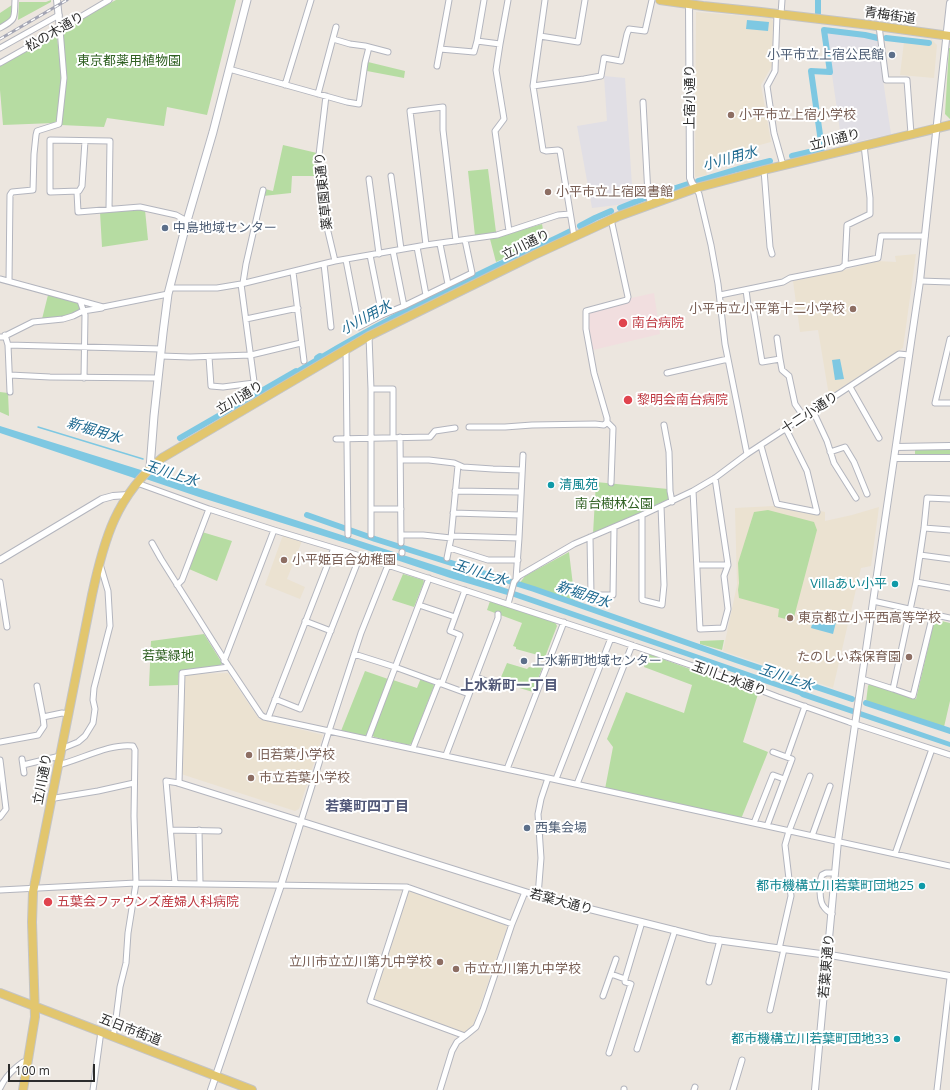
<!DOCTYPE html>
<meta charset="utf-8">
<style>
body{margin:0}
#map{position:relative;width:950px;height:1090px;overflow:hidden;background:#ece6df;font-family:"Open Sans",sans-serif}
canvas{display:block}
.scale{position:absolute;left:8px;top:1064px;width:87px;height:18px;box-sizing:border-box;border:2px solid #2c2c2c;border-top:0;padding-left:5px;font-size:12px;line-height:14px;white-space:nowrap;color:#2c2c2c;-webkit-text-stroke:3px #fff;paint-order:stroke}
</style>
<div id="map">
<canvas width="950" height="1090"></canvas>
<div class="scale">100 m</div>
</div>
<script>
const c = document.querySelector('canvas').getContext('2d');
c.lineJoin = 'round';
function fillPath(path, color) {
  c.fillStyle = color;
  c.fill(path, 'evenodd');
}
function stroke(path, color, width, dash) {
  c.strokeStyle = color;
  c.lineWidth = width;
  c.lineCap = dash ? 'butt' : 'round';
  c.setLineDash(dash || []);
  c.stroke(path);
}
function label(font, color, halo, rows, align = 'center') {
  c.font = font + ' "Open Sans","Noto Sans JP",sans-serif';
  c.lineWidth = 4;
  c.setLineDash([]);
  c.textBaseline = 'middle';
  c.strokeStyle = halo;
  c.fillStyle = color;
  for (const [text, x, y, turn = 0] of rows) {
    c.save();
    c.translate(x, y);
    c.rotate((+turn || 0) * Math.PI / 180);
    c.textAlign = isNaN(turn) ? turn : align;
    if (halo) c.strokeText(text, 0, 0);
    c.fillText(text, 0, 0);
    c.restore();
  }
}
fillPath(new Path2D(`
 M826,32L877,39L891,134L842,145Z
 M604,76L625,78L633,201L625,204L592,208L577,126L607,121Z`), '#e1dfe5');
fillPath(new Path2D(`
 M696,12L771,18L773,21L772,66L761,85L771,142L703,160L707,175L695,177Z
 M931,39L937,45L934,78L900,75L904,42L924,44L930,43Z
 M916,254L903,348L829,396L818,330L800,332L793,281L845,270L877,261L896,262L895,256Z
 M774,506L818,514L820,511L825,512V521L852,515L879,507L871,566L861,568L833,688L723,651L737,585L735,508Z
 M283,535L302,541L287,579L305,587L300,599L265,585Z
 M228,673L259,719L323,735L299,809L295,811L181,774L184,674Z
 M410,891L506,924L507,928L474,1024L464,1033L374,1000L373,997L408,893Z`), '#ebe2d1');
fillPath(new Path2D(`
 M654,293L660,334L593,350L589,332L587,315L589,312L629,301L631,298Z`), '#f1dedf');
fillPath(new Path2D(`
 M51,0V2L18,20L19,2H46Z
 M116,0H236L207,115L167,107L164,126L107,118L104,127L61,125L66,77L61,29Z
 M12,5C11,18 12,18 0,25V13Z
 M54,36L57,37L62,78L58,120L54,123L3,125L0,90V66Z
 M949,48H950V119L945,114Z
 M368,62L405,71L404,78L367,71Z
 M283,145L317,153L319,176H292L291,193L263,196L265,189L273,191Z
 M488,169L496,232L475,236L468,171Z
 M131,209L145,210L148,240L102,247L100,212Z
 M542,224L545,240L496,262L490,239L498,237Z
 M48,295L79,303L81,309C67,318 58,318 42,319Z
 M0,392L8,393L9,416L0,412Z
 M950,448V455H915V449Z
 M596,482L668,489L669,501L593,534Z
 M768,510L814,522L817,530L793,621L778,617L779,609L739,598L738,590L739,583L738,563L754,512Z
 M202,532L232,541L217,581L189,569Z
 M569,552L575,602L519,584L525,576Z
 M403,574L423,580L424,582L414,607L392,600Z
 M490,601L555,622L557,626L545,657L516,649V647L513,646L522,623L487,610Z
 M937,620L950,623V701L944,727L866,702L868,686L870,683L916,699L934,622Z
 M204,634L222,663L219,669L179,671L178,685L149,686L151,641Z
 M724,640L722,650L700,644V641Z
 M649,654L758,694L743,742L768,752L741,819L605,789L613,747L607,739L626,692L684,713L692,685L644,667Z
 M507,663L527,669L529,667L534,668L536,664L543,666L533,692L499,682Z
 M365,671L388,679L367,734L364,736L341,731Z
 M421,678L433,683L434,686L412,743L409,745L374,737L372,735L393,680L417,688Z`), '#b6dca2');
fillPath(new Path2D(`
 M747,20L769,22L768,31L746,29Z
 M840,359L844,379L835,380L832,360Z
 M0,426L157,475L517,592L950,742V747L802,697L799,695L514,597L450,578L349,544L199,497L140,477L137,479L0,433Z
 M815,613L837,618L833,634L811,628Z`), '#7ec8e2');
stroke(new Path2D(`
 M38,427L143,459`), '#7ec8e2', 1.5);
stroke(new Path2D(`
 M818,0V13
 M886,38L929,43
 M792,156L822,149L811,71L830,72L824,30L865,35L878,38
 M698,181L738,169L770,161
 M620,208L645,198L688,184
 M580,226L595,218L611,211
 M180,438L296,371L297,372L317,360V358L320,356L322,357C378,324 436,295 494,267C520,254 546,244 571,231
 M307,515L375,539L534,589L736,660L852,699
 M866,703L950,731`), '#7ec8e2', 6);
const minor = new Path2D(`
 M484,0L477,41L500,44
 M508,0L500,44L496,70L504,119L495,131L509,231
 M545,0L533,86L543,150L546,151L558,150L560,151L574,236
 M777,14L775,71L767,86L774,133L783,165
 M781,14L782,0
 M879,26L886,80H907L911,134
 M0,28C17,19 14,18 15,0
 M540,36L578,42L585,0
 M333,39L350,44L365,46L388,52
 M0,48L59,15
 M440,49L474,52L477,41
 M0,63L55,32L109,0
 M437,66L449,0
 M229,69L347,102L359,104L365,63L369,47
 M285,85L311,0
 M533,86L584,79L601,76L604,58L621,61L627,34L629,29L645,31L652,0
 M318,94L336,27
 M326,96L319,155L325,219L335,261
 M643,102L648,195L651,204
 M85,141L82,186L79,191L50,192V140L110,141L109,209
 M764,170L770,247L772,254
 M391,176L401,249
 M369,179L379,254
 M696,188L699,194L711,245L718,284L725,344L747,454
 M77,192L78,212L140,207L176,215L187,221
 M440,244L448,284
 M426,245L410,111L443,107V130L456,241
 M417,247L426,295
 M393,251L404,306
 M370,255L382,315
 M346,260L359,327L382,315L404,306L472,273L465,240
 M324,264L331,327
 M845,265L847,225L870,214V198L864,145
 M293,272L304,361
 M0,279L103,307L168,294
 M9,281L10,195L12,192L33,190L34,154L36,135L37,131L59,124L64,78L60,29
 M920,281L950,282
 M243,283L246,264L263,190
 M241,284L255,389
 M170,288H217L241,284L335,261L426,245L497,235L558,215L570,214
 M746,290L748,305L753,308L762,362L780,359L782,370L789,376L795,404L804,417
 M720,295L783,282L790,278L841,268L845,265L878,258L881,236H925
 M80,301L85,315L84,378
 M246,319L298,308
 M5,335L8,345L10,392
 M369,336L371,389V535
 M0,337H3L33,322L63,319L73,316L83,311L102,308
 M777,338L780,359
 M950,339L935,403H950
 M8,345L161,349
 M346,350L348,535
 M161,356L190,357L251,355L301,343
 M209,357L211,386L223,387L254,383
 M667,373L728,359
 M10,375L50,377L158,378
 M850,387L879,438
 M371,389H393V437
 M813,411L827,441L834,463L856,498
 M607,422L613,428L611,483
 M664,425L669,452L670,491L672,502
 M469,427H505L532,425L595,424L604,425L607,422V418L594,373L586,329V311L627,300L628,297L611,219
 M400,437L401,543
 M336,439L430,437L435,431L455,428
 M761,446L777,504L817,512L807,471L786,429
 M830,452L845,447L854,462L867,494
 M401,460H429L454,463L463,467L493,469L522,470
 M137,483L209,509L274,530L360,556L611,638L734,680L778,697L849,722L950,755
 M455,491L521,492
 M693,491L700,629L723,628L728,609L724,576L728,565L727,558L715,478
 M371,509H401
 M453,513L520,515
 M642,515V600L662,605L664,585L661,506
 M924,528L950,530
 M401,535H423L451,538
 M451,536L519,538
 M590,537L591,595H613L614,528
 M152,543L161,559L229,667
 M450,548L488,560H518
 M402,552V553
 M920,555L950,559
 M447,558L451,538L458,465
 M388,565L361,633L329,731L548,778
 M697,565H728
 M516,579L519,538L523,455
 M0,582L7,627
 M916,582L950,588
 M177,585L182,580L209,509
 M873,601L950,618
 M508,604L514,582L519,576L574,544L642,515L693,491L715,478L747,454L899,354L909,355
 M419,605L455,617
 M933,614L913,696L893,689L916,582L924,528L927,498L950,499
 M305,621L331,631
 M354,654L395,667L469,694
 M224,661L274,530
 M476,677L496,685
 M862,679L893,689
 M442,683L460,635L450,631L465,590
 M37,686L43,717
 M275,699L300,709L360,556
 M268,718L334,548
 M368,739L429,578
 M0,742L38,735L44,726L43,717L62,713L68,714
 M413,748L439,682
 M61,749L78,742L85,736L93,723L95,709L93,700L94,688L110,626L108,591L100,564
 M446,755L498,618V614
 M787,757L805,706
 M22,759L24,773
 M0,760L6,809L0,817
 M23,765L60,756
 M58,765C80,760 110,743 133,746L135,750L134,816L136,883L128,933L126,963L120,987L115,1026L113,1036
 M507,769L564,622
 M556,779L611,638
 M577,784L632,645
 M52,797L55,798L98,791L134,783
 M754,823L773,775L784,779
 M767,826L792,759L773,752
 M171,830L219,831
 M199,830L200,883
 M812,836L830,786
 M895,854L932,749
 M175,883L166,781L179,783L182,673L229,667L261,715L264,717L329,731L301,821
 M407,887L512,924
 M0,890L136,883L407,887L370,1001L465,1036
 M538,896L541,858L538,814L541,799L548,778L950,866
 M832,914C829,912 826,910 824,907C819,902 819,882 822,875L826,873H835
 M779,949L791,896L785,845L789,831L810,776
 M611,974L625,979
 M709,982L720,940
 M603,996L616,959
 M770,1010L784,949
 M637,1049L675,930
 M609,1053L631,984L625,982V979L642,922
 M0,1088C5,1077 13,1069 23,1062H28
 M93,1090L101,1031
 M440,1090L452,1051L457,1042L465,1036L476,1027L483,1010L512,924L525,892
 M624,1090V1089
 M694,1090L695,1087
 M733,1090L742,1060
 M937,1090L950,978`);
const tertiary = new Path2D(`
 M57,0L60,29
 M689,5L690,178L692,183L696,188
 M896,447L950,446
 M895,458H950
 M0,560L102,499L113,496L128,495
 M179,783L538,896L709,939L828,955L836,956L950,976
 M211,1090L281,885L301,821
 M815,1090L838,841L920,281L950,3`);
const secondary = new Path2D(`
 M150,468L154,416L163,333L168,294L187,221L213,132L247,0`);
const primary = new Path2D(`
 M660,0L703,6L761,12L870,25L950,36
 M0,993L252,1090
 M23,1090L35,1017L32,922L33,892L92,595C104,539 116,496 162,458L369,336L534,255L619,216L696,188L764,170L950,125`);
stroke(minor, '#b3b5be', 7);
stroke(tertiary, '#b3b5be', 8);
stroke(secondary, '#b3b5be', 9);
stroke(primary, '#c4c4c4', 10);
stroke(minor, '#fff', 5);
stroke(tertiary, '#fff', 6);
stroke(secondary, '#fff', 7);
stroke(primary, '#e2c66e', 8);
const rail = new Path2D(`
 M0,39L67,0`);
stroke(rail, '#a3a5b4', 3);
stroke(rail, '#fff', 1.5, [4.5]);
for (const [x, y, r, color] of [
 [892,55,4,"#5c6f8a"],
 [731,115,4,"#8d6e63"],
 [548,192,4,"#8d6e63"],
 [165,228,4,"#5c6f8a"],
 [853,309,4,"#8d6e63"],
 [623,323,5,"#e0444e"],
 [628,400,5,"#e0444e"],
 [551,485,4,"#0f9aa8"],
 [284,560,4,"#8d6e63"],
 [895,584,4,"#0f9aa8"],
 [790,618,4,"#8d6e63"],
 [909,657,4,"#8d6e63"],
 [524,661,4,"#5c6f8a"],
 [249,755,4,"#8d6e63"],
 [251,778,4,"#8d6e63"],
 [527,828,4,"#5c6f8a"],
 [922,886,4,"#0f9aa8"],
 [48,902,5,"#e0444e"],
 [440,962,4,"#8d6e63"],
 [456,969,4,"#8d6e63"],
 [897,1039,4,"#0f9aa8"]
]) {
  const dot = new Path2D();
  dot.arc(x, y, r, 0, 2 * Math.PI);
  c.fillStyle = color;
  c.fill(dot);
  stroke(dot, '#fff', 1.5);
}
label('13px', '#2c2c2c', '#fff', [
 ["青梅街道",890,16,8],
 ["松の木通り",55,32,-30],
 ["上宿小通り",690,97,-90],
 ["立川通り",835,140,-14],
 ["薬草園東通り",324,191,-96],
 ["立川通り",526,245,-26],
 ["立川通り",240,398,-31],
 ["十二小通り",810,413,-33],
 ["玉川上水通り",729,679,20],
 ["立川通り",43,779,-79],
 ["若葉大通り",561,902,15],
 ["若葉東通り",827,966,-85],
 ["五日市街道",130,1030,21]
]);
label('13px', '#4e5e75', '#fff', [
 ["小平市立上宿公民館",884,55,"right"],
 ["中島地域センター",173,228],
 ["上水新町地域センター",532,661],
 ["西集会場",535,828]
], 'left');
label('13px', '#306123', '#fff', [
 ["東京都薬用植物園",129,61],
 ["南台樹林公園",614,504],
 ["若葉緑地",168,656]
]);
label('13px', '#785e54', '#fff', [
 ["小平市立上宿小学校",739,115],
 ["小平市立上宿図書館",556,192],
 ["小平市立小平第十二小学校",845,309,"right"],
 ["小平姫百合幼稚園",292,560],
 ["東京都立小平西高等学校",798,618],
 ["たのしい森保育園",901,657,"right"],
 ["旧若葉小学校",257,755],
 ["市立若葉小学校",259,778],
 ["立川市立立川第九中学校",432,962,"right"],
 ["市立立川第九中学校",464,969]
], 'left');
label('13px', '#be3a42', '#fff', [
 ["南台病院",632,323],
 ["黎明会南台病院",637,400],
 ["五葉会ファウンズ産婦人科病院",57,902]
], 'left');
label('13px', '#0d838f', '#fff', [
 ["清風苑",559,485,"left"],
 ["Villaあい小平",887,584],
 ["都市機構立川若葉町団地25",914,886],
 ["都市機構立川若葉町団地33",889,1039]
], 'right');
label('italic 14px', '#1c688f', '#fff', [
 ["小川用水",730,159,-15],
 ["小川用水",366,318,-28],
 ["新堀用水",94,431,17],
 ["玉川上水",171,474,18],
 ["玉川上水",480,573,18],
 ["新堀用水",583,595,19],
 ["玉川上水",786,678,19]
]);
label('bold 14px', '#515878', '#fff', [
 ["上水新町一丁目",509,686],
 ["若葉町四丁目",367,807]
]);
</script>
